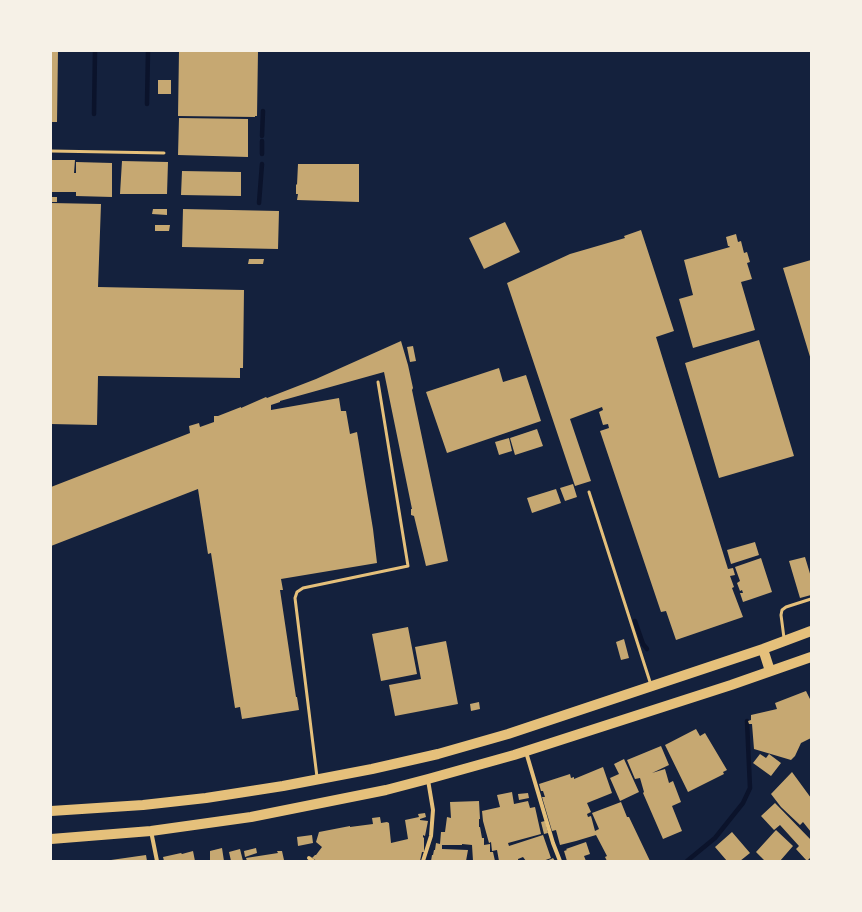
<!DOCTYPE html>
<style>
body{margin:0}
#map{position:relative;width:862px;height:912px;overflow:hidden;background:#14213d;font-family:"Golos Text",sans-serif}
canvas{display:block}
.frame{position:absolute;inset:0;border:52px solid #f6f1e7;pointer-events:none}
</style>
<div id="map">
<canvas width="862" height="912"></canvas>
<div class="frame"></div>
</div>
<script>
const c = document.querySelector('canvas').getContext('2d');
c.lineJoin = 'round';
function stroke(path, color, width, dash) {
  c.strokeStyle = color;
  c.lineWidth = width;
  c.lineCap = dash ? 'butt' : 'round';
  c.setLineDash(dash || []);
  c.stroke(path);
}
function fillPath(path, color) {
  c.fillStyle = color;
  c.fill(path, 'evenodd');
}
stroke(new Path2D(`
 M147,104L148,51
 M94,114L95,51
 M262,136L263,111
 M262,154V141
 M259,203L262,164
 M635,621L643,644L647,649
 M687,861L715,838L743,803L750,788L747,721`), '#0b132b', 4.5);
fillPath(new Path2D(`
 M51,51H58L57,122H51Z
 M179,51H258L257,116H255V117L178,116Z
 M158,80H171V94H158Z
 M179,118L248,119V157L178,155Z
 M51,160H75L74,173H76V162L112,163V197L76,196V192H51Z
 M122,161L168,162L167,194H120Z
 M298,164H359V202L297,200L298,194H296V184L297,185Z
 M182,171L241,172V196L181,195Z
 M51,197H57V202H51Z
 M51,203L101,204L98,287L244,290L243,368H240V378L98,376L97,425L51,424Z
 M153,209H167V215L152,214Z
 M183,209L279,211L278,249L182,247Z
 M505,222L520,252L484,269L469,238Z
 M155,225H170L169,231H155Z
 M641,230L674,331L656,337L728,569L733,568L735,575L730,576L734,587L732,588L743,617L676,640L666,611L661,612L600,431L609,428L608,424L603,425L599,412L603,410L602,407L570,419L591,481L575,486L507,283L570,254L625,238L624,236Z
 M736,234L738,242L741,241L744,253L747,252L750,262L747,263L752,279L741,282L755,330L693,348L679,299L693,295L684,260L730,247L729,246H728L726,237Z
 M249,259H264L263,264H248Z
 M811,260V360L783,268Z
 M759,340L794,456L719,478L685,363Z
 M401,341L408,365L413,388L412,390L448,561L426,566L414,516L411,515V509H412L384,372L280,401V402L271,405V410L339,398L341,411H346L350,434L357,432L373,529L377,563L281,579L283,590H280L296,697H297L299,710L242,719L240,707L235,708L211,553L208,554L198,489L51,546V487L190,433L189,426L199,423L200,427L214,422V416H218L241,407V408L266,397L267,398L316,379Z
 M413,346L416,361L410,362L407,347Z
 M499,368L503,382L526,375L541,421L447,453L426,392Z
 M537,429L543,446L515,455L510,438Z
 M509,438L512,451L499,455L495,442Z
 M573,484L577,497L565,501L560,488Z
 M556,489L561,503L532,513L527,498Z
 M755,542L759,555L731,564L727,550Z
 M805,557L811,577V595L800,598L789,561Z
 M761,558L772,592L743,602L740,593H743L742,590L740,591L737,583L740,581L735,567Z
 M408,627L417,674L381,681L372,634Z
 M624,639L629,658L621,660L616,642Z
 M446,641L458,704L395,716L389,685L421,679L415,647Z
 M806,691L811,701V738L801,743L795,756L791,760L754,749L752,724H749L748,721L751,720V715L777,709L775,703Z
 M479,702L480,709L471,711L470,704Z
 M696,729L700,736L705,733L727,770L723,772L724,774L688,792L665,745Z
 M661,746L669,765L652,773L665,769L669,783L673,781L681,802L672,806L682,831L663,839L643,793L644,792L640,778L635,779L627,760Z
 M760,754L766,758L769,754L781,763L771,776L753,763Z
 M624,759L639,792L620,801L610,778L619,774L614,764Z
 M603,767L612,793L587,803L591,812L587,814L588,817L591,816L595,831L599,829L592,813L621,802L627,817H629L650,861H607L605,857L607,856L596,835L576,841L560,845L556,830L552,831L542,797H545L543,791H541L539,784L570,774L571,778L574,777V779Z
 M792,772L811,798V832L803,822L800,825L781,807L771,794Z
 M512,792L514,804L528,801L530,808L535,807L541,834L508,843L509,846L543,835L551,858L543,861H526L523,857L518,859V861H499L497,850L492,851L491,842L489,843L483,821L482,811L500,807L497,795Z
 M528,793L529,798L519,800L518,794Z
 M479,801L480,819H479V827H480L482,838H484V845L490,844V852H493L495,861H473L472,845L462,844V845H442V849L468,850L466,861H431L432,855H433L434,850H435L436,843L440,844L441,832H445L447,817L451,818L450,802Z
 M775,803L811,840V857L807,861L796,849L799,846L780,825L774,830L761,816Z
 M425,813L426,817L420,819V820L428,821L425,836L423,835V837L424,838V852H422L420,861H317L312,858L315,855H316L322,847L316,842L319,832L350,826V827L373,824L372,818L380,817L381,823L387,822L389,823L391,843L408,839L405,820L419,817L418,814Z
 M545,821L548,833L544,834L541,822Z
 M776,830L793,846L780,861H765L756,852Z
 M732,832L750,853L740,861H727L715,847Z
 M312,835L313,843L298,846L297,837Z
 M586,842L590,854L584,856L586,861H567L564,851L567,850L566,849Z
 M222,848L224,861H210V851Z
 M256,848L257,853L245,857L244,851Z
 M240,849L243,861H231L229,852Z
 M193,851L195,861H164L163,857L181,853L182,854Z
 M277,851H282L284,860L279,861H247L246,858L278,853Z
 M146,855L147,861H111V860Z
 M553,858L555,861H546L551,859Z`), '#c6a872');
stroke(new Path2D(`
 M51,151L164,153
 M589,492L651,685
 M784,638L781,615L782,610L786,607L811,599
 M317,777L295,598L297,592L303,588L408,566L378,382`), '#e5c07b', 3);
stroke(new Path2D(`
 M526,752L553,843L560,861
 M151,831L157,861
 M309,858L313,861
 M423,861L431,836L433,810L428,780`), '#e5c07b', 4);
stroke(new Path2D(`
 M763,649L770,671
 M51,811L143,805L206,798L283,786L372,769L438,754L508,734L763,649L811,631
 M51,839L151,831L251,817L386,790L428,779L514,755L731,685L811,657`), '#e5c07b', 10);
</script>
